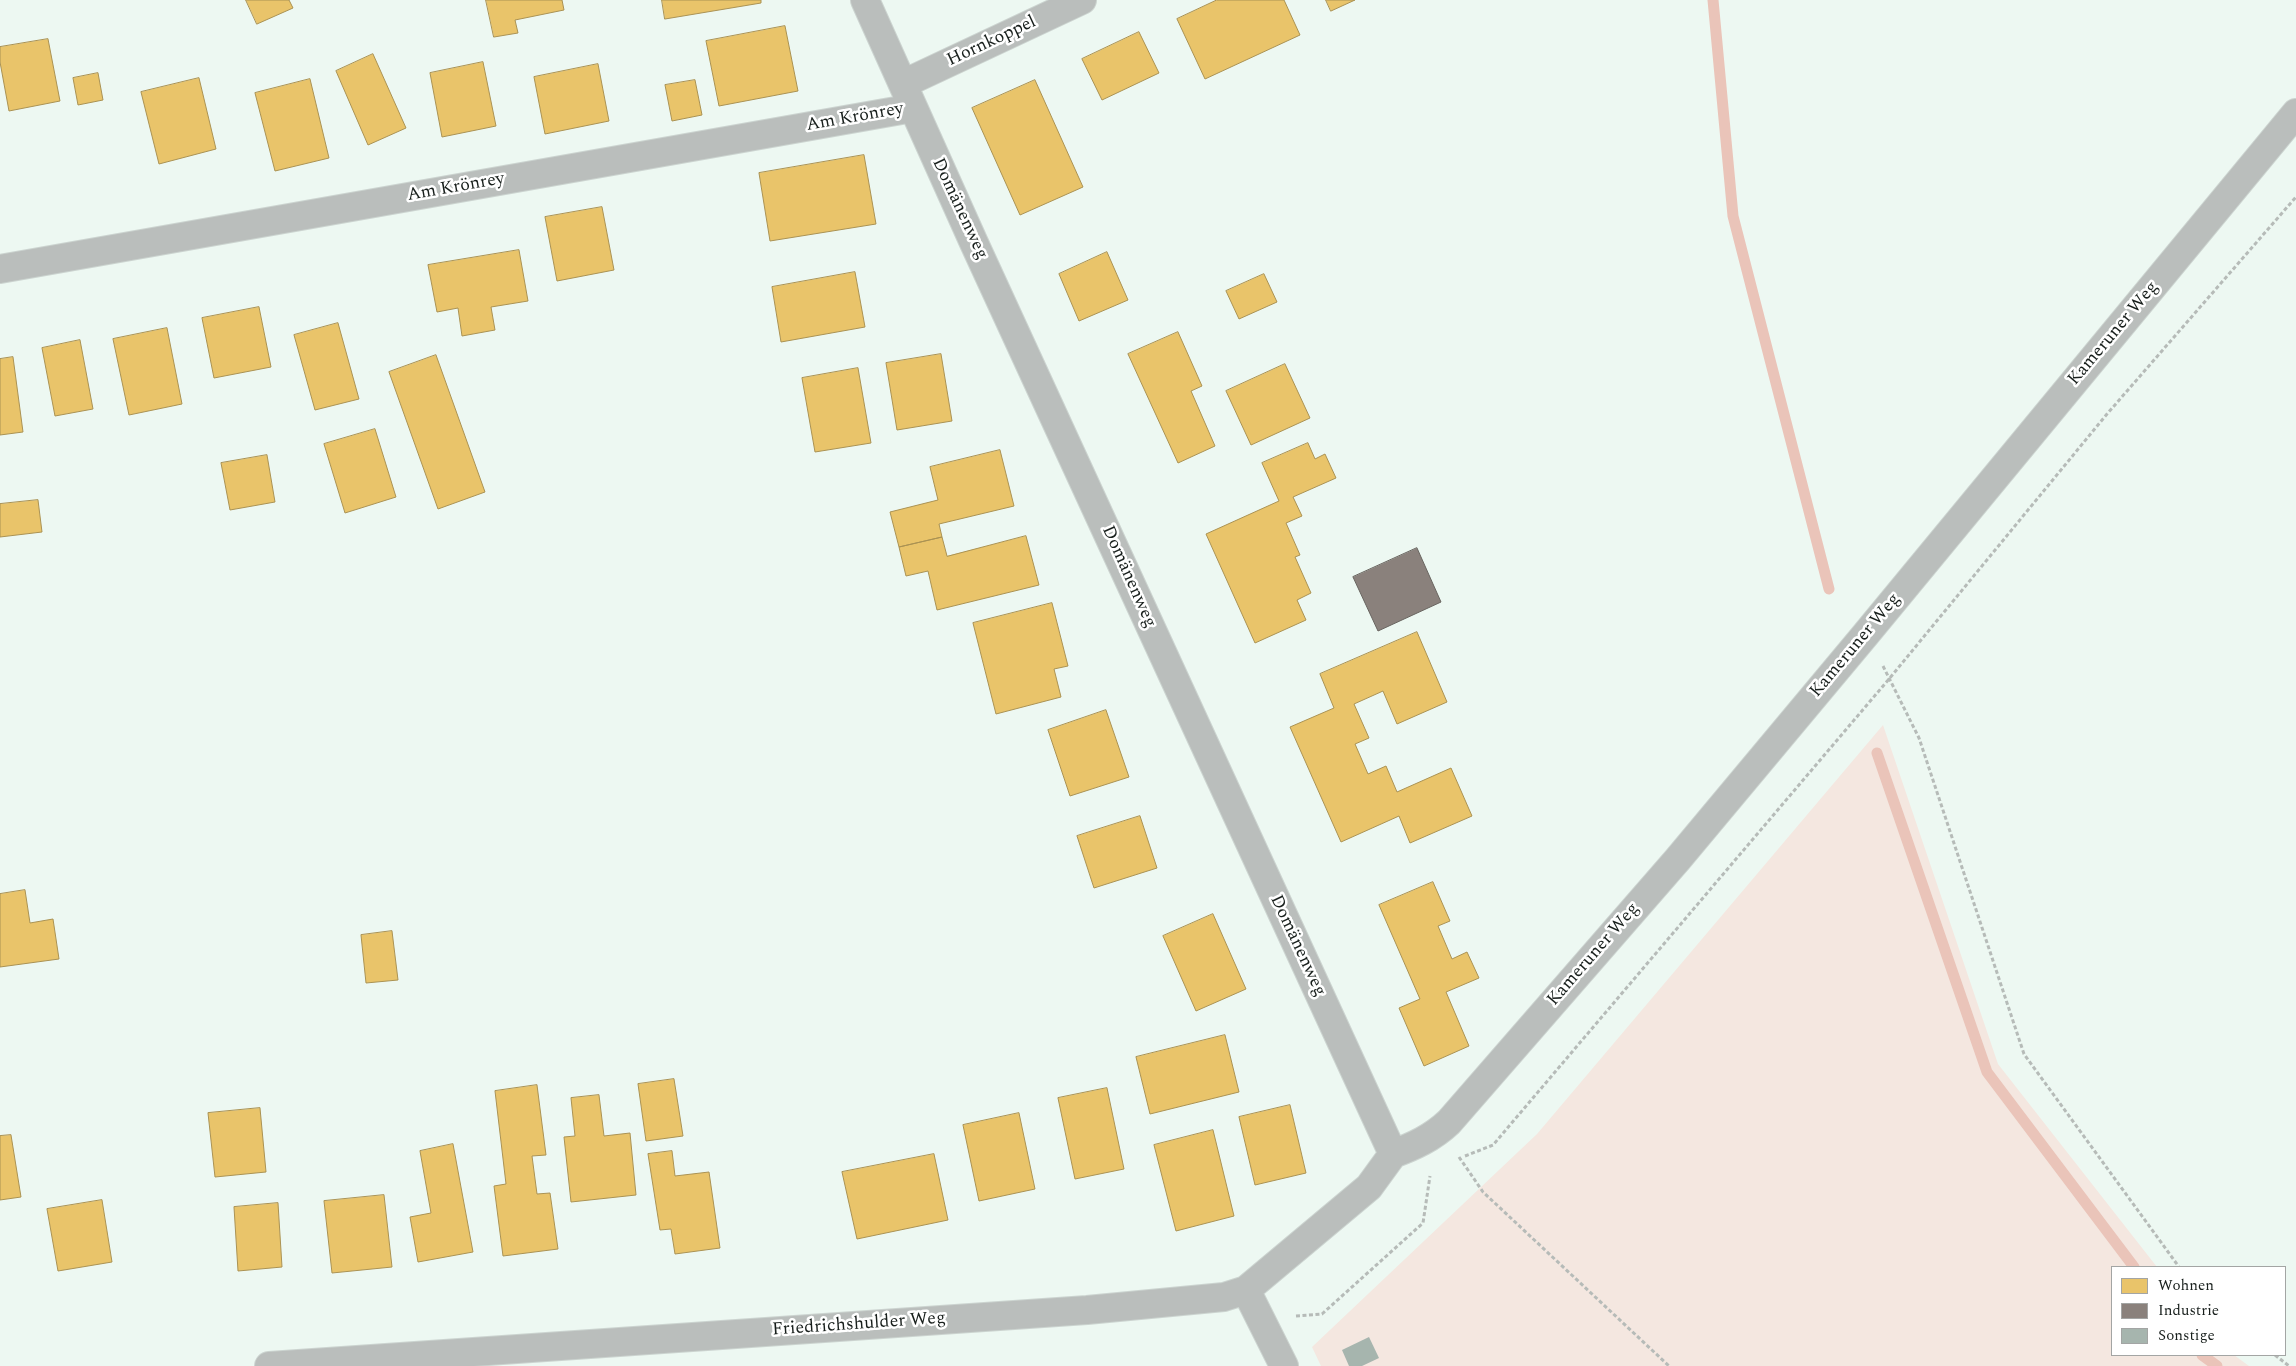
<!DOCTYPE html>
<meta charset="utf-8">
<style>
body{margin:0}
#map{position:relative;width:2296px;height:1366px;overflow:hidden;background:#edf8f2;font-family:Spectral,serif}
canvas{display:block}
.legend{position:absolute;left:2111px;top:1266px;width:175px;height:90px;box-sizing:border-box;background:#fff;border:1px solid #a3a5a4;margin:0;padding:6px 9px;list-style:none;font-size:15px;color:#181f1c}
.legend li{display:flex;align-items:center;gap:10px;height:25px}
.legend b{width:25px;border:1px solid #a3a5a4}
</style>
<div id="map">
<canvas width="2296" height="1366"></canvas>
<ul class="legend">
<li><b style="height:14px;background:#e9c46a"></b>Wohnen</li>
<li><b style="height:14px;background:#8a817c"></b>Industrie</li>
<li><b style="height:14px;background:#a6b5ae"></b>Sonstige</li>
</ul>
</div>
<script>
const c = document.querySelector('canvas').getContext('2d');
c.lineJoin = 'round';
function fillPath(path, color) {
  c.fillStyle = color;
  c.fill(path, 'evenodd');
}
function stroke(path, color, width, dash) {
  c.strokeStyle = color;
  c.lineWidth = width;
  c.lineCap = dash ? 'butt' : 'round';
  c.setLineDash(dash || []);
  c.stroke(path);
}
function label(font, color, halo, rows, align = 'center') {
  c.font = font + ' Spectral,serif';
  c.lineWidth = 5;
  c.setLineDash([]);
  c.textBaseline = 'middle';
  c.strokeStyle = halo;
  c.fillStyle = color;
  for (const [text, x, y, turn = 0] of rows) {
    c.save();
    c.translate(x, y);
    c.rotate((+turn || 0) * Math.PI / 180);
    c.textAlign = isNaN(turn) ? turn : align;
    if (halo) c.strokeText(text, 0, 0);
    c.fillText(text, 0, 0);
    c.restore();
  }
}
fillPath(new Path2D(`
 M1883,725L1998,1064L2157,1267H2112V1355H2234L2249,1366H1321L1312,1347L1537,1134Z`), '#f4e7e0');
const homes = new Path2D(`
 M246,0H289L293,8L257,24Z
 M486,0H562L564,10L515,20L518,33L494,37Z
 M662,0H761V3L665,19Z
 M1217,0H1284L1300,35L1205,79L1177,19Z
 M1326,0H1355L1331,11Z
 M785,26L798,91L719,106L706,41Z
 M1139,32L1159,73L1102,100L1082,59Z
 M48,39L60,101L9,111L0,62V47Z
 M373,54L406,128L368,145L336,71Z
 M483,62L496,126L442,137L430,73Z
 M598,64L609,121L545,134L534,77Z
 M98,73L103,100L78,105L73,78Z
 M199,78L216,149L159,164L141,92Z
 M310,79L329,158L275,171L255,93Z
 M695,80L702,115L672,121L665,85Z
 M1035,80L1083,187L1020,215L972,108Z
 M864,155L876,224L770,241L759,173Z
 M602,207L614,270L557,281L545,217Z
 M519,250L528,301L491,307L495,330L462,336L458,308L437,312L428,265Z
 M1107,252L1128,300L1079,321L1059,274Z
 M855,272L865,327L781,342L772,287Z
 M1264,274L1277,302L1239,319L1226,291Z
 M259,307L271,367L214,378L202,318Z
 M338,323L359,399L315,410L294,335Z
 M167,328L182,404L129,415L113,339Z
 M1178,332L1202,386L1191,391L1215,446L1178,463L1128,354Z
 M80,340L93,409L55,416L42,348Z
 M941,354L952,421L897,430L886,363Z
 M436,355L485,492L438,509L389,372Z
 M13,357L23,432L0,435V359Z
 M1285,364L1310,418L1251,445L1226,391Z
 M858,368L871,443L815,452L802,378Z
 M375,429L396,497L345,513L324,444Z
 M1308,443L1315,459L1325,454L1336,478L1293,497L1302,516L1286,523L1300,555L1295,557L1311,593L1297,600L1306,620L1255,643L1206,534L1279,501L1262,463Z
 M1000,450L1014,506L939,524L942,537L899,547L890,512L938,500L930,467Z
 M267,455L275,502L230,510L221,463Z
 M38,500L42,532L0,537V504Z
 M1026,536L1039,585L937,610L928,571L906,576L899,547L942,537L947,556Z
 M1052,603L1068,666L1054,669L1061,697L996,714L973,623Z
 M1417,632L1447,702L1397,724L1383,691L1354,704L1369,738L1355,744L1368,774L1386,766L1397,792L1451,768L1472,816L1410,843L1399,816L1341,842L1290,727L1334,708L1320,674Z
 M1106,710L1129,777L1070,796L1048,730Z
 M1140,816L1157,868L1094,888L1077,836Z
 M1433,882L1450,921L1438,926L1452,959L1467,952L1479,978L1446,992L1469,1046L1424,1066L1399,1008L1420,999L1379,905Z
 M25,890L30,923L53,919L59,959L0,967V894Z
 M1213,914L1246,989L1196,1011L1163,936Z
 M392,931L398,980L366,983L361,935Z
 M1225,1035L1239,1092L1150,1114L1136,1057Z
 M674,1079L683,1136L646,1141L638,1084Z
 M537,1085L546,1155L532,1156L537,1194L550,1193L558,1249L503,1256L494,1186L506,1184L495,1091Z
 M1107,1088L1124,1169L1075,1179L1058,1098Z
 M599,1095L604,1136L630,1133L636,1195L571,1202L564,1137L575,1136L571,1098Z
 M1290,1105L1306,1173L1255,1185L1239,1117Z
 M260,1108L266,1172L215,1177L208,1113Z
 M1019,1113L1035,1189L979,1201L963,1125Z
 M1213,1130L1234,1216L1176,1231L1154,1145Z
 M11,1135L21,1197L0,1200V1136Z
 M453,1144L473,1252L418,1262L410,1217L431,1213L420,1151Z
 M672,1151L675,1176L709,1172L720,1248L675,1254L671,1229L660,1230L648,1154Z
 M934,1154L948,1220L857,1239L842,1172Z
 M384,1195L392,1267L332,1273L324,1201Z
 M102,1200L112,1262L58,1271L47,1209Z
 M278,1203L282,1267L238,1271L234,1207Z`);
fillPath(homes, '#e9c46a');
stroke(homes, '#aa9253', 1);
const industry = new Path2D(`
 M1417,548L1441,602L1378,631L1353,577Z`);
fillPath(industry, '#8a817c');
stroke(industry, '#68645f', 1);
stroke(new Path2D(`
 M1713,0L1733,216L1829,589
 M1877,753L1987,1072L2134,1267
 M2202,1355L2217,1366`), '#eac4b9', 11);
fillPath(new Path2D(`
 M1369,1337L1379,1358L1362,1366H1349L1342,1350Z`), '#a6b5ae');
const minor = new Path2D(`
 M865,0L974,243L1393,1154
 M903,84L1082,0
 M0,269L913,108
 M1393,1154C1414,1146 1432,1138 1449,1122L1678,859L1866,634L2296,113
 M1246,1290L1284,1366
 M269,1366L1087,1310L1224,1297L1246,1290L1369,1187L1393,1154`);
stroke(minor, '#ccd4d0', 30);
stroke(new Path2D(`
 M1883,666L1919,738L2024,1054L2179,1267
 M1465,1156L1493,1145L1889,679L2107,414L2296,197
 M1459,1157L1483,1192L1669,1366
 M1296,1316L1322,1314L1423,1223L1430,1176
 M2275,1355L2289,1366`), '#b6bbb8', 3, [4, 2.5]);
stroke(minor, '#babebc', 28);
label('18px', '#181f1c', '#fff', [
 ["Hornkoppel",992,42,-25],
 ["Am Krönrey",855,118,-10],
 ["Am Krönrey",456,188,-10],
 ["Domänenweg",959,209,65],
 ["Kameruner Weg",2114,334,-50],
 ["Domänenweg",1128,577,66],
 ["Kameruner Weg",1856,646,-50],
 ["Domänenweg",1297,946,65],
 ["Kameruner Weg",1594,955,-49],
 ["Friedrichshulder Weg",859,1325,-4]
]);
</script>
